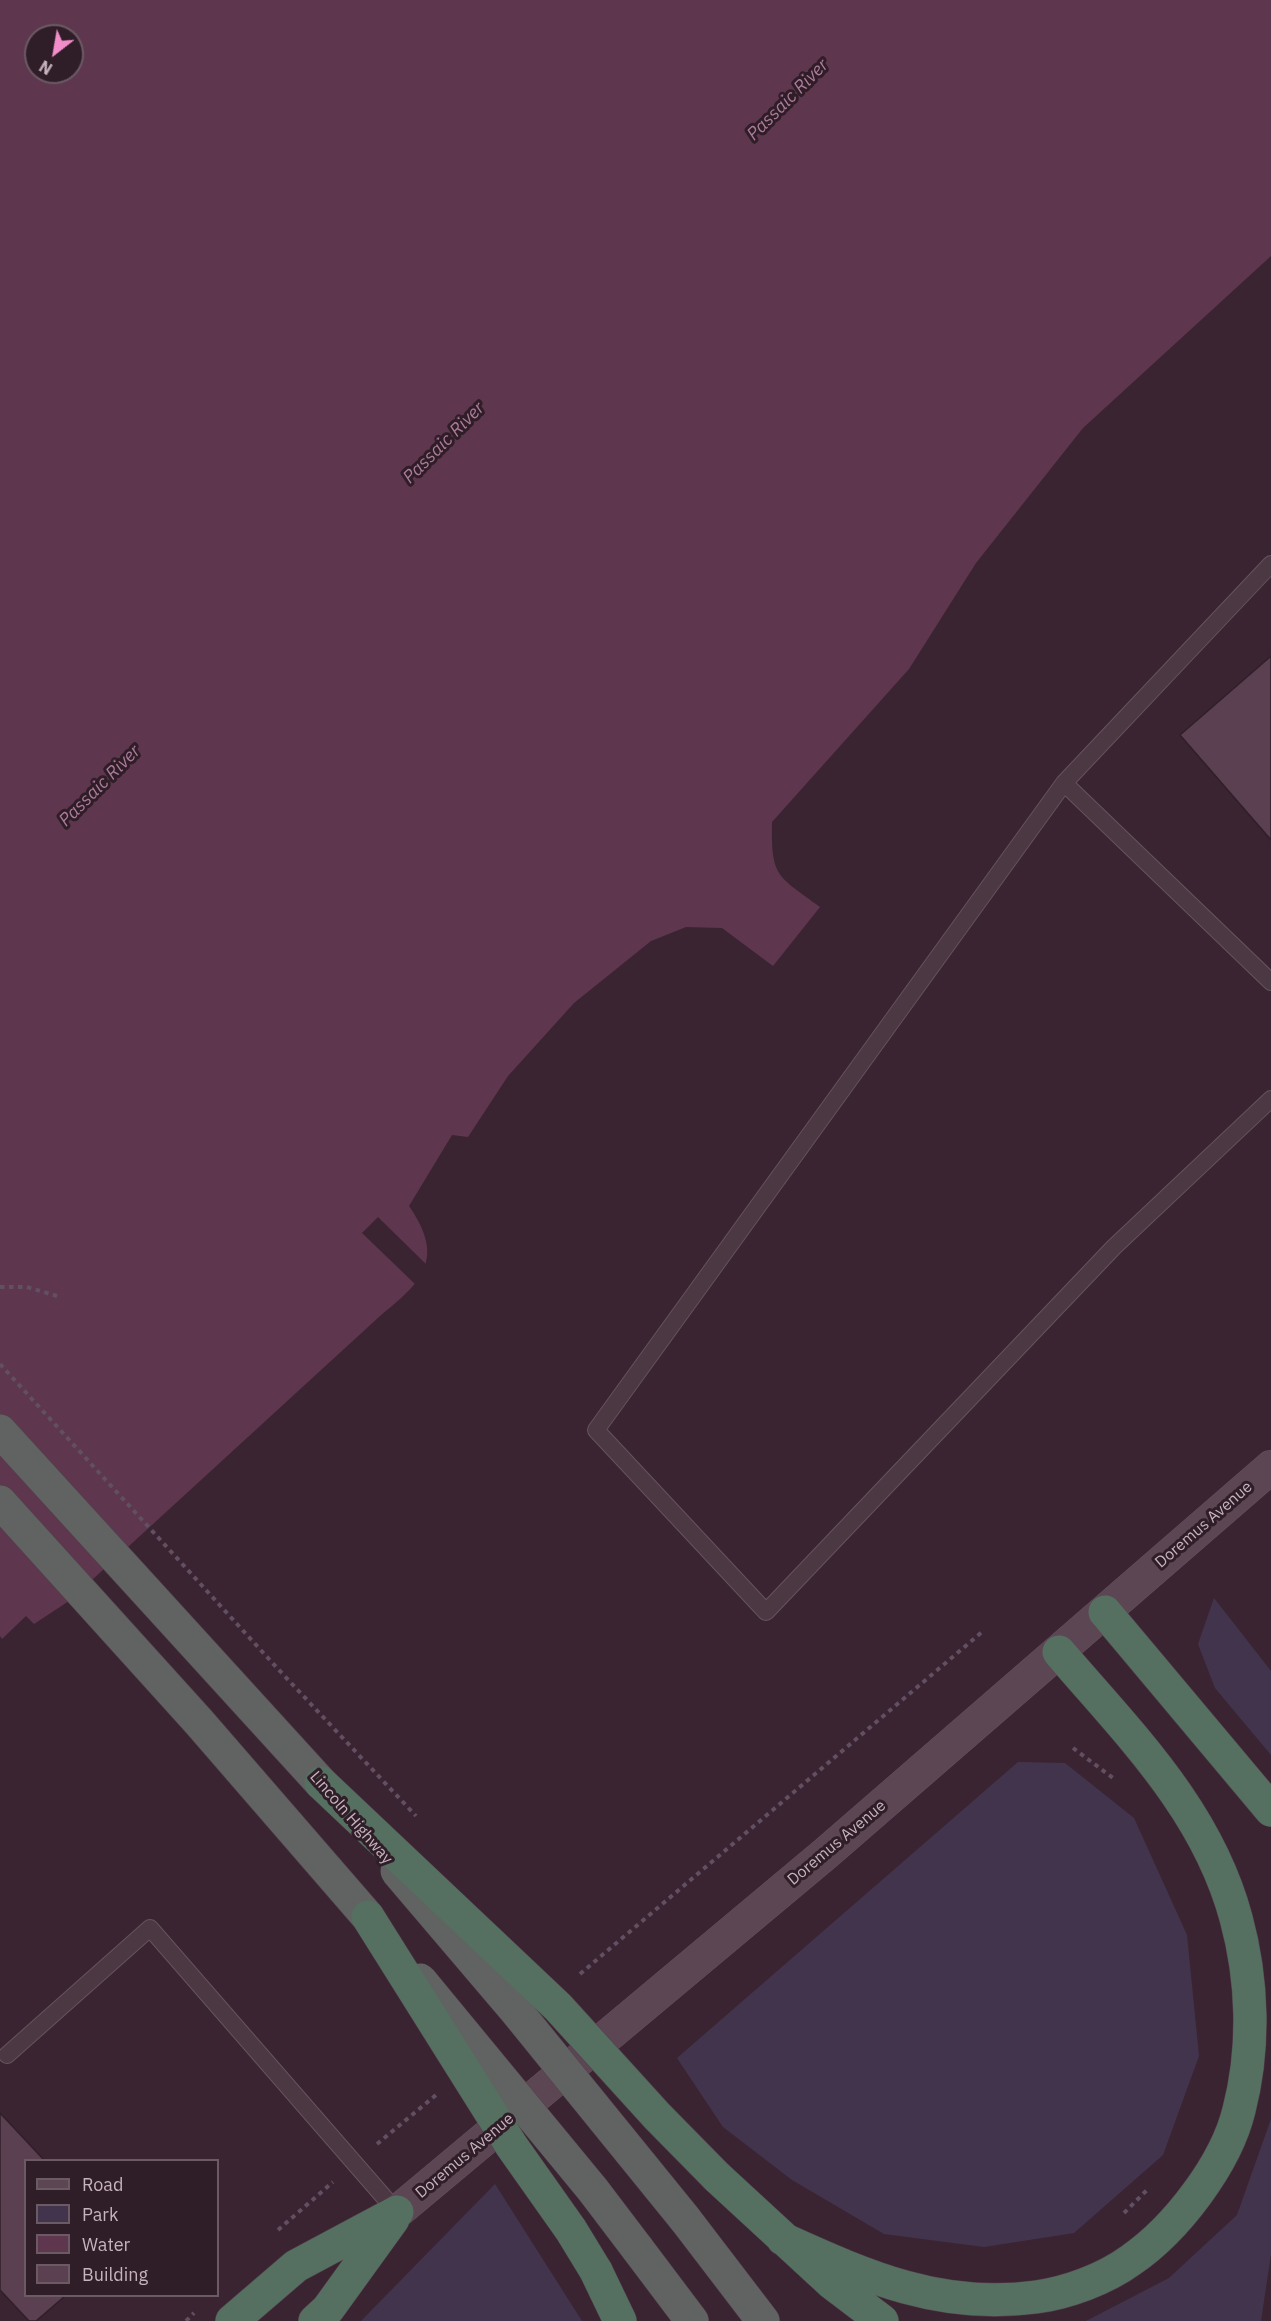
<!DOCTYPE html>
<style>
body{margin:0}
#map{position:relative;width:1271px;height:2321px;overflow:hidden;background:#3a2432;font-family:"IBM Plex Sans",sans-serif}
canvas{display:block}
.legend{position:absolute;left:24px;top:2159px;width:195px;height:138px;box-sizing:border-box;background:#2f1d28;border:2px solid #6b5964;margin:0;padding:8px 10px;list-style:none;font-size:18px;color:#c6b3be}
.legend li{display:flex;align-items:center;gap:12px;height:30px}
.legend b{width:30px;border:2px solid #6b5964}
.north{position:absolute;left:24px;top:24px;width:60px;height:60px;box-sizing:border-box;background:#2f1d28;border:2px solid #6b5964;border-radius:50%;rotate:211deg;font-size:16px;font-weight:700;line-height:24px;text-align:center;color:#c6b3be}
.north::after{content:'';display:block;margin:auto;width:21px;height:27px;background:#f18dc9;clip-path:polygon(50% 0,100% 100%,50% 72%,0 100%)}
</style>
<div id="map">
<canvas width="1271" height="2321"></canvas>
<ul class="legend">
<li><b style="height:8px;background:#5d4654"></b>Road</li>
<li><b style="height:16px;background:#43344d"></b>Park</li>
<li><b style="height:16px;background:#5e374f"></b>Water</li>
<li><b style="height:16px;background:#5a4050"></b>Building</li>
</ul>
<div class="north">N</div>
</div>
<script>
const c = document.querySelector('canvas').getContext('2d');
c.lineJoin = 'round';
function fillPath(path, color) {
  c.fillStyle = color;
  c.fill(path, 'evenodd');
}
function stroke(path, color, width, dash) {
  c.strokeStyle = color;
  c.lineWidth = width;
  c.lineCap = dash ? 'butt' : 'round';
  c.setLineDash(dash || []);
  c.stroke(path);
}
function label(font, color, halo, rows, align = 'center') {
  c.font = font + ' "IBM Plex Sans",sans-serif';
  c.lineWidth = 6;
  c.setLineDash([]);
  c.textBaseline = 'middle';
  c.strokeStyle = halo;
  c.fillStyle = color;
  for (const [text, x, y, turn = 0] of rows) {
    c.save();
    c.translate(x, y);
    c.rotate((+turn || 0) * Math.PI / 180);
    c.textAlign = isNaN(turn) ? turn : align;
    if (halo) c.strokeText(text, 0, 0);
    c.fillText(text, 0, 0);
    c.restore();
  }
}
fillPath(new Path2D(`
 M1214,1598L1271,1671V1755L1215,1688L1198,1644Z
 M1018,1762L1065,1763L1134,1818L1187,1935L1199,2056L1163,2155L1074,2233L984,2247L884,2234L792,2180L723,2127L677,2058Z
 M1271,2119V2254L1261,2321H1086L1169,2278L1237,2215Z
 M495,2184L582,2321H361Z`), '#43344d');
fillPath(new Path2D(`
 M0,0H1271V256L1083,428L976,563L909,669L772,822C771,878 777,875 820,907L773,966L722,928L686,927L651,941L574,1003L508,1076L468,1137L452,1135L409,1206C445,1258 424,1281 380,1316L69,1601L34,1624L26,1616L2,1639L0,1636ZM36,36H72V72H36Z`), '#5e374f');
fillPath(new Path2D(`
 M378,1217L428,1266L417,1286L362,1233Z`), '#3a2432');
const building = new Path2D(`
 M1271,656V840L1180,735Z
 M0,2113L44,2160H26V2296H65L36,2321H29L0,2290Z`);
fillPath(building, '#5a4050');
stroke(building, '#311f2a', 1.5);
const service = new Path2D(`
 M1271,564L1064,783L1271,982
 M1064,783L596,1430L766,1612L1114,1247L1271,1099
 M7,2055L150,1928L397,2212`);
const secondary = new Path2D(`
 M397,2212L825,1854L1271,1467`);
const trunk = new Path2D(`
 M0,1431L321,1783
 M0,1502L199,1722L368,1917
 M685,2219L763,2321
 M637,2248L692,2321`);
const motorway = new Path2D(`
 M1105,1612L1271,1810
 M717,2177L832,2283L882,2321
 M783,2239C867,2277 941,2310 1036,2297C1067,2293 1105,2279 1131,2260C1176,2229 1226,2164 1239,2110C1255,2048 1253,1980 1236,1918C1207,1810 1130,1735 1059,1652
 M596,2271L620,2321
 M232,2321L296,2266L397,2212
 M315,2321L328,2309L393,2219`);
stroke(service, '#65535e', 18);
stroke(secondary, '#65535e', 34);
stroke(trunk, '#52404b', 34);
stroke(motorway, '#52404b', 34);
stroke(new Path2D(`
 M0,1287H27L57,1296
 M1073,1748L1113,1778
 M580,1974L982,1632
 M377,2144L436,2095
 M1124,2213L1148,2189
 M278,2230L333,2182
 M186,2321L194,2313`), '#614f62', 4, [4.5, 4.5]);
stroke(service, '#4b3843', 16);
stroke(secondary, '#5d4654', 33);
stroke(trunk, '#606362', 33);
stroke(motorway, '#557060', 33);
const trunkBridge = new Path2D(`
 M397,1871L517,2012L685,2219
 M420,1980L593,2190L637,2248`);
const motorwayBridge = new Path2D(`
 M321,1783L558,2007L657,2116L717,2177
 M368,1917L511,2145L571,2230L596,2271`);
stroke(trunkBridge, '#52404b', 34, []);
stroke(motorwayBridge, '#52404b', 34, []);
stroke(new Path2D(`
 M0,1364L278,1669L416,1816`), '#614f62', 4, [4.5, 4.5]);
stroke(trunkBridge, '#606362', 33);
stroke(motorwayBridge, '#557060', 33);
label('16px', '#c6b3be', '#2f1d28', [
 ["Doremus Avenue",1204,1525,-41],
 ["Lincoln Highway",351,1818,49],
 ["Doremus Avenue",837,1843,-40],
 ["Doremus Avenue",465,2156,-40]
]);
label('italic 18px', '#ac7c9b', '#2f1d28', [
 ["Passaic River",788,100,-45],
 ["Passaic River",444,443,-45],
 ["Passaic River",100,786,-45]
]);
</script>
